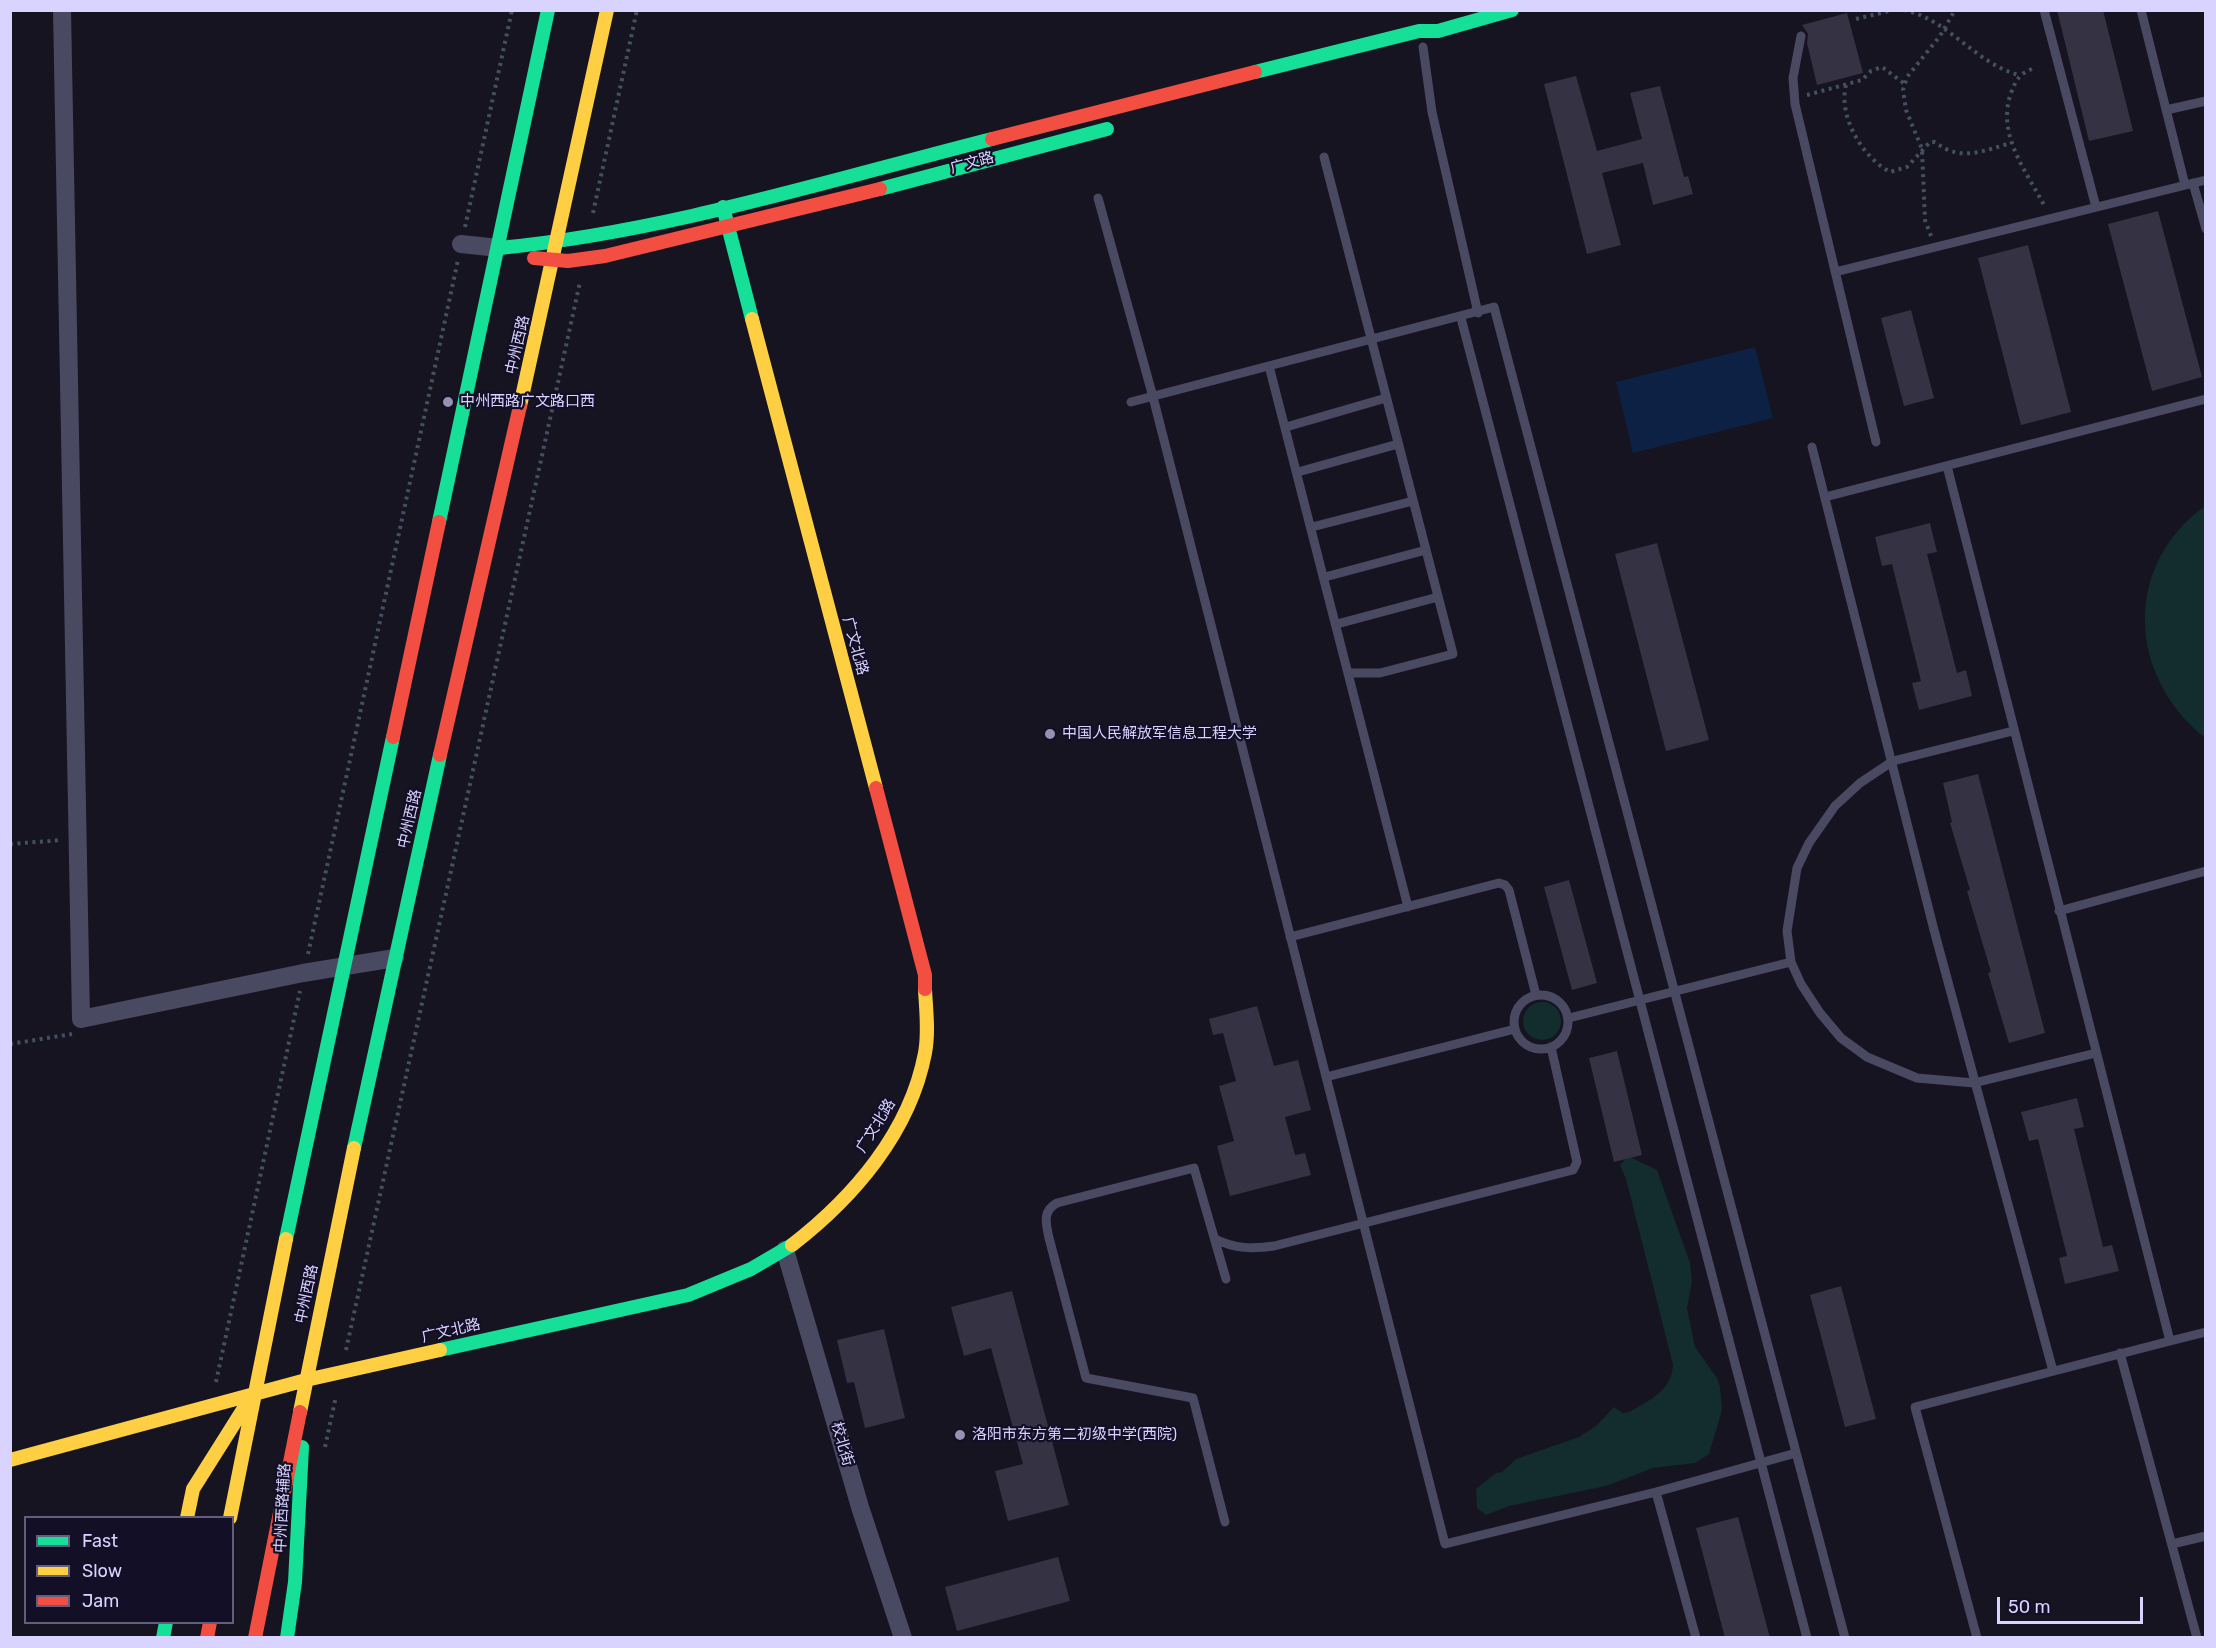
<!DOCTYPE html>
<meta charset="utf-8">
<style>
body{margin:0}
#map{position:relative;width:2216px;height:1648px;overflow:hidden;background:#161421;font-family:Rubik,sans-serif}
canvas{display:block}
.frame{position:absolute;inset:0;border:12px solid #d9d4ff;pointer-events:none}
.legend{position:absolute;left:24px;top:1516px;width:210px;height:108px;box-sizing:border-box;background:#130f26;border:2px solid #625e7d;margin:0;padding:8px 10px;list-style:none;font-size:18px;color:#d9d4ff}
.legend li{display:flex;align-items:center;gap:12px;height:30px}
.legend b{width:30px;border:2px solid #625e7d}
.scale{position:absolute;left:1997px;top:1597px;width:146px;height:27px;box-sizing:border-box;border:3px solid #d9d4ff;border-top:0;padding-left:8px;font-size:18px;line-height:21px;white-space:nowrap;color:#d9d4ff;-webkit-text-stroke:4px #130f26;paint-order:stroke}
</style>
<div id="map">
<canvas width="2216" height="1648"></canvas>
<div class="frame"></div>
<ul class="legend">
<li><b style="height:8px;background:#16e098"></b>Fast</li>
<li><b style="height:8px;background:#ffcf43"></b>Slow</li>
<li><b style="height:8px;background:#f24e42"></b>Jam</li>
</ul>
<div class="scale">50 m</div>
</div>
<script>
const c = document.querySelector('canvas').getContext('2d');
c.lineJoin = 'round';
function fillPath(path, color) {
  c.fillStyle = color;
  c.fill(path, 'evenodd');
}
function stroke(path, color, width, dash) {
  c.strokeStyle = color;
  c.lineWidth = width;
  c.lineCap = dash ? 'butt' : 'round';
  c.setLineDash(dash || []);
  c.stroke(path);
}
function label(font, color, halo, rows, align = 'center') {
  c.font = font + ' Rubik,"Noto Sans SC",sans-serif';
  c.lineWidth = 4.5;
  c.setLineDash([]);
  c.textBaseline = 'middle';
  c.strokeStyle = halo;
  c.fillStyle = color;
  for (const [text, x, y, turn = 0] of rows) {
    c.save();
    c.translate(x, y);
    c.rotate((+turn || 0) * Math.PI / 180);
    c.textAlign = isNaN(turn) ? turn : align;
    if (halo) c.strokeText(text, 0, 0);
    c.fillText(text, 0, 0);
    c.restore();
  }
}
fillPath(new Path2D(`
 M2205,506V738C2128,676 2122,566 2205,506Z
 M1523 1021a19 19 0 1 1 38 0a19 19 0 1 1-38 0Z
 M1628,1156L1657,1170L1690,1263L1692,1282L1687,1308L1695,1347L1717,1378L1720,1387L1722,1410L1709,1454L1695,1463L1653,1468L1606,1486L1509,1506L1486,1515L1477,1508L1476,1489L1496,1473L1502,1472L1516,1459L1579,1437L1596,1426L1614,1407L1623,1413L1629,1412C1650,1400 1671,1391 1673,1365L1626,1179L1620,1165Z`), '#132c2d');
fillPath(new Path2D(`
 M1755,347L1773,418L1633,453L1616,382Z`), '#0d2144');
fillPath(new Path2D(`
 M2057,10H2103L2133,131L2089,141Z
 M1847,13L1863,73L1817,85L1807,43L1808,34L1802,25Z
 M1576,76L1597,151L1642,139L1630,93L1660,86L1684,177L1688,176L1693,194L1653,205L1643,163L1602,173L1621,245L1587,254L1544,84Z
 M2158,211L2202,377L2152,391L2108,224Z
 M2028,245L2071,412L2021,425L1978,258Z
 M1911,310L1934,398L1904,406L1881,318Z
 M1930,523L1937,552L1927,554L1957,673L1966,670L1972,696L1919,710L1912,683L1921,681L1892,564L1882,566L1875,537Z
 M1657,543L1709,740L1666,751L1615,554Z
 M1978,774L2045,1033L2009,1043L1988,973L1991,972L1967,891L1970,890L1950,823L1952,822L1943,783Z
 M1569,880L1597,983L1572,990L1544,887Z
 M1257,1006L1274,1066L1298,1060L1311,1110L1285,1117L1295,1155L1305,1153L1311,1175L1230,1196L1217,1146L1234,1141L1219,1086L1236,1081L1223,1033L1213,1035L1209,1019Z
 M1617,1051L1642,1155L1614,1162L1589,1058Z
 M2077,1098L2084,1127L2074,1129L2103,1247L2112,1245L2119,1271L2065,1284L2059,1258L2067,1256L2038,1139L2029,1141L2021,1112Z
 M1841,1286L1876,1419L1845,1427L1810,1295Z
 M1012,1291L1069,1505L1008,1521L995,1471L1023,1464L991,1348L964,1356L951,1307Z
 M884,1329L905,1418L865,1428L854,1382L847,1383L837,1340Z
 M1738,1517L1770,1638H1725L1696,1528Z
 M1058,1557L1070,1601L957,1631L945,1587Z`), '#343243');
stroke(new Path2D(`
 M1904,10C1948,19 1976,64 2019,75
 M1856,19L1893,10
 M2032,69C2019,74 2016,80 2011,93C1996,135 2027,172 2045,207
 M1846,85C1838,116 1862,157 1890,172L1907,167L1930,142H1935C1960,162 1983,151 2011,143
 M1807,95L1862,80L1871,71L1882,67L1905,84
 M593,213L637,10
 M465,227L512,10
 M1931,236L1925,220L1922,149L1906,110L1903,90L1907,77L1940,36L1955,10
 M10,844L62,840
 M308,954L458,260
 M10,1044L72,1034
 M346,1350L580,282
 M216,1382L300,991
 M325,1447L336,1396`), '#44505f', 4, [3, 4.5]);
stroke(new Path2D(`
 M2044,10L2096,207
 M2141,10L2185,185
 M1801,36L1793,78L1795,104L1876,442
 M1423,47L1432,112L1478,313
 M2166,110L2206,101
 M1324,157L1453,654L1380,673H1350
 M2193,183L2206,229
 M1098,198L1153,397L1445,1544L1656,1492L1796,1453
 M1835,272L2206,180
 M1461,318L1807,1638
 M1269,366L1408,907
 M1131,402L1494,307L1845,1638
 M1286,427L1386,398
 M1812,447L1934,930L2053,1371
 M1947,466L2170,1341L2206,1332
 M1298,472L1398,444
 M1825,497L2206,399
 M1312,527L1413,501
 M1325,577L1426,550
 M1337,624L1438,597
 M2013,731L1893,761L1860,783L1835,806L1809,843L1797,868L1787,931L1791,962L1801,984L1820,1013L1841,1038L1867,1057L1917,1078L1974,1083L2096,1053
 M2059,911L2206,871
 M1290,937L1499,883L1505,885L1509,890L1536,995
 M1514 1022a27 27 0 1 1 54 0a27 27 0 1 1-54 0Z
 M1569,1018L1791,962
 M1326,1077L1515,1029
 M1215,1239C1235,1249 1253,1249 1274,1246L1573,1170L1577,1162L1551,1047
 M2120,1353L2197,1638
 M1656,1492L1696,1638
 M1225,1522L1193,1398L1086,1378L1049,1238C1046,1223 1042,1211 1057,1203L1194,1168L1226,1279
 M2172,1544L2206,1536
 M1977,1638L1915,1407L2170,1341`), '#4a4962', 9);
stroke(new Path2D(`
 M62,10L81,1019L303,973L395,958
 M461,244L499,248
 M785,1250L860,1507L903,1638`), '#4a4962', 18);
stroke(new Path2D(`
 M1255,72L1419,31H1438L1512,10
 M880,189L1107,129
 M723,207L752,319
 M499,248C666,232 830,180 992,139
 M439,522L548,10
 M354,1148L440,755
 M286,1239L393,737
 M440,1350L688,1295L751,1269L792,1245
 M163,1638L166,1622
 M287,1638L295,1582L302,1447`), '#16e098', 14);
stroke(new Path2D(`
 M752,319L876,788
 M520,406L607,10
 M792,1245C854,1197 910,1132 925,1053C929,1032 926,1010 925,989
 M300,1412L354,1148
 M10,1460L306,1380L440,1350
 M187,1518L193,1489L251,1397
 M230,1518L286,1239`), '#ffcf43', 14);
stroke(new Path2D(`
 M992,139L1255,72
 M534,258L568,261L605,256L880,189
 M393,737L439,522
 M440,755L520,406
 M876,788L925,975V989
 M207,1638L210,1622
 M255,1638L300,1412`), '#f24e42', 14);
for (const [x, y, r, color] of [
 [448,402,6,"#9591b1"],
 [1050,734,6,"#9591b1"],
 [960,1435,6,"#9591b1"]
]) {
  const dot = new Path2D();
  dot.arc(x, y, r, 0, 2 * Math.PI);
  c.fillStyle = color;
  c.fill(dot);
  stroke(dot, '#130f26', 2);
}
label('15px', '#d9d4ff', '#130f26', [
 ["广文路",972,163,-15],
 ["中州西路",518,345,-77],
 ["广文北路",855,646,75],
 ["中州西路",410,819,-77],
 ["广文北路",876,1126,-58],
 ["中州西路",307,1294,-78],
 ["广文北路",451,1331,-13],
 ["校北街",842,1444,74],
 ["中州西路辅路",283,1508,-87]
]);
label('15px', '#d9d4ff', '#130f26', [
 ["中州西路广文路口西",460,402],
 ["中国人民解放军信息工程大学",1062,734],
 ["洛阳市东方第二初级中学(西院)",972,1435]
], 'left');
</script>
